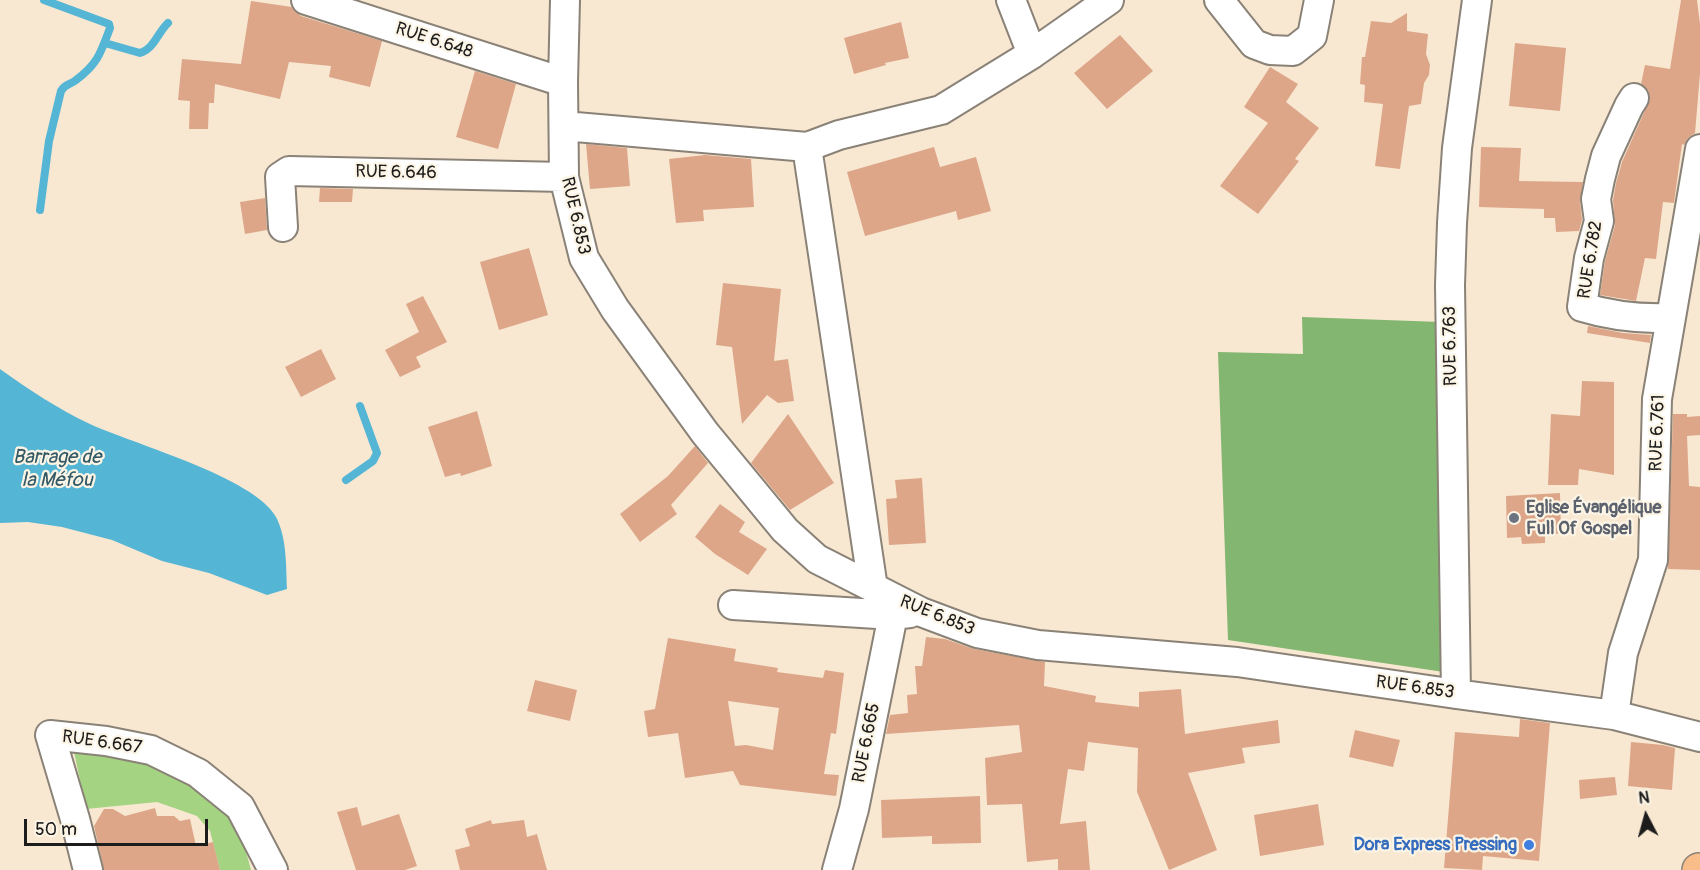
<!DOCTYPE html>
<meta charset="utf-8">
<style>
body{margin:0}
#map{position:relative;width:1700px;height:870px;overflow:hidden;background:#f8e8d2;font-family:Pangolin,sans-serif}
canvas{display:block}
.north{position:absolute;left:1616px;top:786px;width:60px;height:60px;-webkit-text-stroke:4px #fcf5e5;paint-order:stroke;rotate:354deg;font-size:16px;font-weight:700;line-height:24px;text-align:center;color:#1c1c1c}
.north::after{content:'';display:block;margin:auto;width:21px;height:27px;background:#1c1c1c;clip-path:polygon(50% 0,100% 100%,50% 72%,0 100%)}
.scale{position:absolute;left:24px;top:819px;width:184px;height:27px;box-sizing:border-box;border:3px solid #1c1c1c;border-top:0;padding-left:8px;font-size:18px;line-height:21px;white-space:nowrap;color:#1c1c1c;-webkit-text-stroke:4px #fcf5e5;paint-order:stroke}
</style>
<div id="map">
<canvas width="1700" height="870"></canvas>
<div class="north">N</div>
<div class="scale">50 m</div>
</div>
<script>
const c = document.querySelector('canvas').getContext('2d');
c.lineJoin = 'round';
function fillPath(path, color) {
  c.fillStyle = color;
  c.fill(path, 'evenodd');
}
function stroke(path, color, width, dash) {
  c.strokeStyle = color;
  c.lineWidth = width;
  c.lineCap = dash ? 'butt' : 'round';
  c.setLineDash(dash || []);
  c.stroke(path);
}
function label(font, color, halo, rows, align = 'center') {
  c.font = font + ' Pangolin,sans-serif';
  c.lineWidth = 4.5;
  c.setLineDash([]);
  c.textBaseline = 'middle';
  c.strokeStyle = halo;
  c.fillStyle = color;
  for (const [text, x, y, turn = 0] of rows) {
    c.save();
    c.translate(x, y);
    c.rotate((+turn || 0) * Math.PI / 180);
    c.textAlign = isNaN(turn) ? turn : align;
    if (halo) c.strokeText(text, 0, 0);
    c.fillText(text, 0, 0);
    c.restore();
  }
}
fillPath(new Path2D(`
 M72,742L129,750L227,801L241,833L251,870H220L210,831L197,816L157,802L86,809Z`), '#a4d482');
fillPath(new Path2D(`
 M1302,317L1441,322L1444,672L1228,640L1218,352L1303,354Z`), '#83b670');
fillPath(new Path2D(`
 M0,369C28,389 58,409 90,424C133,444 254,477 276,517C287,538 286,566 287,589L267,595L209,573L162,561L112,540L62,527L28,522L0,523Z`), '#55b5d4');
stroke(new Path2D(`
 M105,43L140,53C154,49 158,32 168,23
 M40,210L49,141L61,91C65,84 70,85 76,80C98,64 101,52 110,28L109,24L44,0
 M346,480L373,461L377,453L360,406`), '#55b5d4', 8);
fillPath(new Path2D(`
 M1681,0H1697L1700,24V74L1695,133L1688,138L1684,145L1682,144L1674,203L1663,202L1656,259L1645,258L1636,301L1600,295L1605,261L1615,225L1613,200L1616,183L1622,162L1650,99L1648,90L1641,84L1645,65L1670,69Z
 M251,1L292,7L301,16L382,41L370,87L329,77L331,66L289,62L280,99L215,84L214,103H209L208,129H189L190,101L178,100L182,59L241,64Z
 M1407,13V31L1428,34L1426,54L1430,65L1429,75L1424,83L1421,104L1409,106L1400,169L1375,166L1383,104L1364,102L1365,85L1360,84L1362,57H1365L1371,21L1391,23Z
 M901,22L909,58L885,63L886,65L854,74L844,38Z
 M1120,35L1153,71L1107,109L1074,73Z
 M1515,43L1566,48L1560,111L1509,106Z
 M1270,67L1298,84L1286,102L1319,128L1295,159L1299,161L1258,214L1220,186L1268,123L1244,107Z
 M475,71L516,84L498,149L456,137Z
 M586,144L627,148L630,186L590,189Z
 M934,147L940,167L976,157L991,211L958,220L956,211L865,236L847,172Z
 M1481,147L1521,148L1519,181L1583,182L1580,201L1582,220L1579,231L1556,232L1555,218H1544V209L1479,207Z
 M705,155L751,159L754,207L703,210L704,221L676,223L669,159Z
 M320,188L353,189L352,202H319Z
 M265,198L267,230L245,234L240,202Z
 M529,248L548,315L499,330L480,262Z
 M723,283L781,289L774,361L788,359L794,401L778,403L767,395L742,424L732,347L716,345Z
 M423,296L447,342L416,357L421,367L400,377L385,350L419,332L406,304Z
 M1588,326L1623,333L1651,335L1650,343L1587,333Z
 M321,349L336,379L301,397L285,367Z
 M1582,381L1614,382V475L1579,469L1578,485H1548L1551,414L1580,416Z
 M477,411L492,466L461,476L460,473L445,477L428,427Z
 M788,414L834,483L790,510L751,463Z
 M1673,414H1687V417L1700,416V435L1687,436L1689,486L1700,487V570L1668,569Z
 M695,446L708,463L671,505L677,514L640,542L620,514L668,476Z
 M922,478L926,543L889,545L886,499L897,498L895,480Z
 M1560,493L1561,533L1545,536V543L1522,544L1521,537L1507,538L1506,496Z
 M720,504L745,522L739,532L767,549L748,575L715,554L695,537Z
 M926,637L945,639L974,649L1045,662L1044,686L1096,696L1095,702L1139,707V692L1181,689L1185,734L1278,720L1280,743L1242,748L1245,763L1188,773L1217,850L1169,870L1137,792L1138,748L1088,742L1084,771L1068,769L1060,824L1086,821L1090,870H1058V859L1027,862L1022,804L987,805L985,758L1022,752L1019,725L886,734L890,715L908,713L907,695L917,694L915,666H922Z
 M668,638L736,649L734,661L778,668L777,672L823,678L825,670L844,673L836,734L831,733L824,774L839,775L836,796L740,785L733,771L685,778L678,733L648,737L644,711L655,709ZM728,701L779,708L773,750L746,745L735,746Z
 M535,680L577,690L570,721L527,711Z
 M1520,719L1550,723L1539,861L1483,856L1482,870L1444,868L1455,732L1519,737Z
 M1355,730L1400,740L1393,767L1349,757Z
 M1631,742L1663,745L1675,748L1672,790L1628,786Z
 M1615,777L1617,795L1580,799L1579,780Z
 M980,796L981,843L932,844V836L882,838L881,800Z
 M1318,804L1324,845L1260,856L1254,815Z
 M357,807L362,826L399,814L417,866L405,870H356L337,812Z
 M155,808L157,816H174L180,821L190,819L196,846L213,842L220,870H104L94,826L104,809H113L125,816Z
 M491,820L492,824L524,820L527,837L537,834L547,870H460L455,850L470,846L465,829Z`), '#dda689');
const street = new Path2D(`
 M306,0L563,82
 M565,0L563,82L564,177L584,258L615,309L705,433L785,530L817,559L921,612L977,633L1038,645L1237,662L1456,694L1614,715L1700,737
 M1011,0L1032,54
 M1219,0L1254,44L1270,50L1293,51L1312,36L1319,0
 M1634,98L1629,106L1606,156L1600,179L1596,199L1599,221L1589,258L1582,307C1611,316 1640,319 1670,318
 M564,126L807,147L839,135L941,110L1032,54L1109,0
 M807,147L873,588
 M283,227L280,177L289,171L564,177
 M733,605L893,615L910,613
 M1456,694L1450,285L1452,223L1457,148L1477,0
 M1614,715L1623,653L1653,560L1657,399L1700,149
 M88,870L75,819L50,735L106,741L151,750L198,773L240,807L273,870
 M837,870L854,809L893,615`);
const highway = new Path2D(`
 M1699,870H1700`);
stroke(street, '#8a8277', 32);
stroke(highway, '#8a8277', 36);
stroke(street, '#fff', 28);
stroke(highway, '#f8bd89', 33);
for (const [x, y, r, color] of [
 [1514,518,6,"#6b7280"],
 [1529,845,6,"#3f7fe0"]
]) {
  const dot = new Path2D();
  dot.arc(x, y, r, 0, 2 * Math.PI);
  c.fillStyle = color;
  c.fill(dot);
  stroke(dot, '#fcf5e5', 2);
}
label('18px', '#1c1c1c', '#fcf5e5', [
 ["RUE 6.648",434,41,18],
 ["RUE 6.646",396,173,1],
 ["RUE 6.853",575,216,77],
 ["RUE 6.782",1591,260,-81],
 ["RUE 6.763",1451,346,-91],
 ["RUE 6.761",1658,433,-88],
 ["RUE 6.853",937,616,22],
 ["RUE 6.853",1415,688,8],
 ["RUE 6.667",102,743,8],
 ["RUE 6.665",867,743,-79]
]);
label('bold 18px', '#5b616d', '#fcf5e5', [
 ["Eglise Évangélique",1526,508],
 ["Full Of Gospel",1526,529]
], 'left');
label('bold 18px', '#366cbe', '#fcf5e5', [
 ["Dora Express Pressing",1517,845]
], 'right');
label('italic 20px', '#335966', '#fcf5e5', [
 ["Barrage de",57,458],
 ["la Méfou",57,481]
]);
</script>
